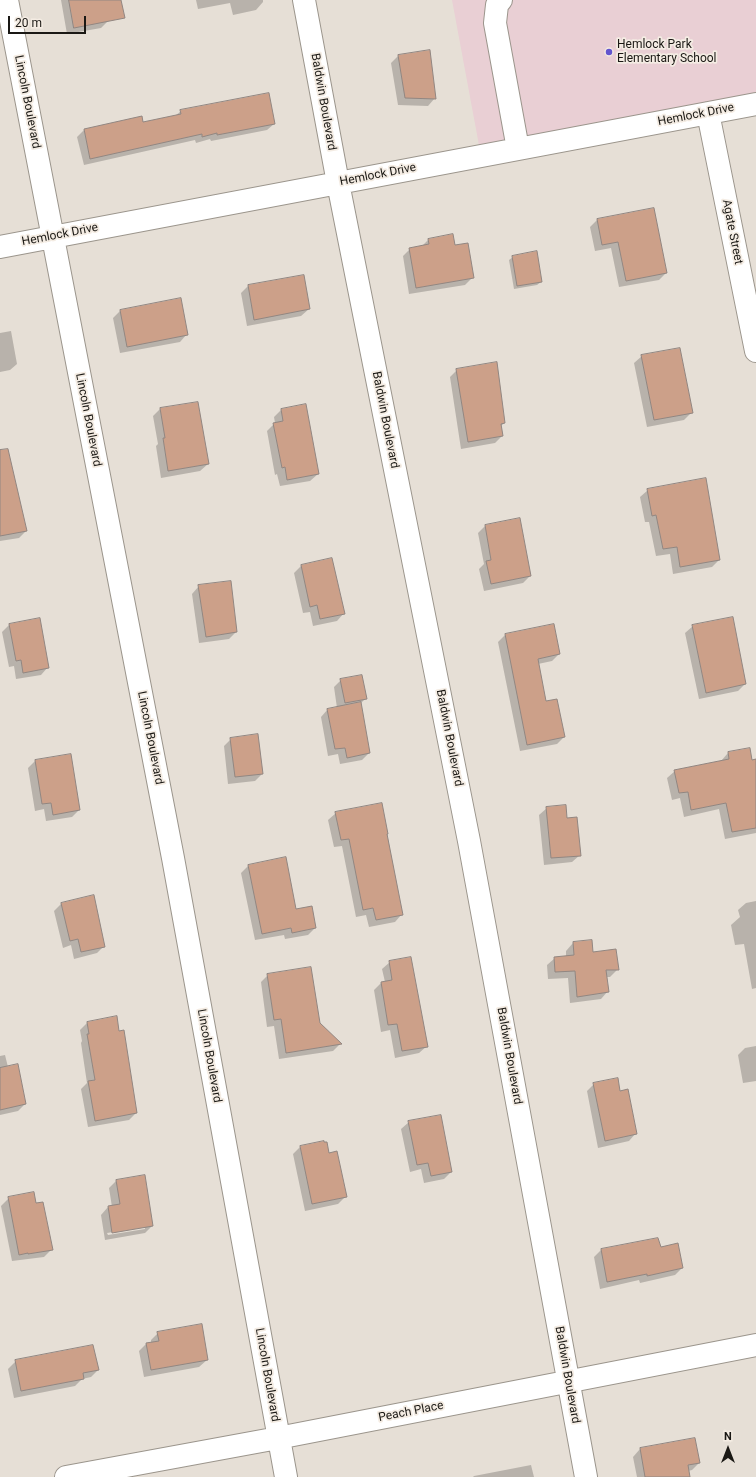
<!DOCTYPE html>
<style>
body{margin:0}
#map{position:relative;width:756px;height:1477px;overflow:hidden;background:#e6dfd6;font-family:Roboto,sans-serif}
canvas{display:block}
.north{position:absolute;left:708px;top:1429px;width:40px;height:40px;-webkit-text-stroke:3px #f4ece3;paint-order:stroke;rotate:0deg;font-size:11px;font-weight:700;line-height:16px;text-align:center;color:#1a1814}
.north::after{content:'';display:block;margin:auto;width:14px;height:18px;background:#1a1814;clip-path:polygon(50% 0,100% 100%,50% 72%,0 100%)}
.scale{position:absolute;left:8px;top:16px;width:78px;height:18px;box-sizing:border-box;border:2px solid #1a1814;border-top:0;padding-left:5px;font-size:12px;line-height:14px;white-space:nowrap;color:#1a1814;-webkit-text-stroke:3px #f4ece3;paint-order:stroke}
</style>
<div id="map">
<canvas width="756" height="1477"></canvas>
<div class="north">N</div>
<div class="scale">20 m</div>
</div>
<script>
const c = document.querySelector('canvas').getContext('2d');
c.lineJoin = 'round';
function fillPath(path, color) {
  c.fillStyle = color;
  c.fill(path, 'evenodd');
}
function stroke(path, color, width, dash) {
  c.strokeStyle = color;
  c.lineWidth = width;
  c.lineCap = dash ? 'butt' : 'round';
  c.setLineDash(dash || []);
  c.stroke(path);
}
function label(font, color, halo, rows, align = 'center') {
  c.font = font + ' Roboto,sans-serif';
  c.lineWidth = 3.5;
  c.setLineDash([]);
  c.textBaseline = 'middle';
  c.strokeStyle = halo;
  c.fillStyle = color;
  for (const [text, x, y, turn = 0] of rows) {
    c.save();
    c.translate(x, y);
    c.rotate((+turn || 0) * Math.PI / 180);
    c.textAlign = isNaN(turn) ? turn : align;
    if (halo) c.strokeText(text, 0, 0);
    c.fillText(text, 0, 0);
    c.restore();
  }
}
fillPath(new Path2D(`
 M452,0H756V104L481,156Z`), '#e9cfd4');
fillPath(new Path2D(`
 M61,0H104L108,21L101,28L67,34Z
 M196,0H263V2L256,10L233,15L230,3L198,9Z
 M398,56L435,98L428,106L398,105L391,63Z
 M181,111L274,124L267,130L211,141L210,139L196,143L195,140L84,165L77,137L84,130L141,117L143,123L175,116Z
 M654,209L666,273L659,280L619,287L611,248L595,251L590,227L597,220Z
 M429,239L455,246L473,277L465,285L409,294L403,256L410,249L422,246Z
 M513,257L541,282L537,285L514,289L509,260Z
 M248,286L309,309L301,316L247,326L241,293Z
 M180,299L187,334L180,342L120,353L113,318L120,311Z
 M11,331L17,364L10,370L0,372V333Z
 M642,356L692,412L684,420L647,427L634,363Z
 M457,370L504,423L500,427L502,436L495,443L461,449L450,377Z
 M160,409L208,464L200,471L161,478L156,446L158,444L153,416Z
 M281,410L318,474L310,481L280,486L277,474L275,475L267,431L275,423L274,417Z
 M0,478L26,531L19,538L0,541Z
 M648,490L719,560L712,567L673,574L670,554L656,556L649,522H645L640,497Z
 M519,520L530,576L523,583L484,591L479,569L484,564L478,533L485,526Z
 M332,559L344,613L337,621L313,626L310,612L303,613L294,573L301,566Z
 M199,586L236,632L229,639L199,643L192,594Z
 M9,625L48,667L41,675L16,679L14,666L9,667L2,632Z
 M553,625L559,654L552,661L538,664L545,702L564,737L557,744L520,751L498,642L505,635Z
 M693,626L745,684L738,691L699,699L685,633Z
 M341,680L365,699L360,704L369,753L362,760L340,764L338,754L328,756L321,717L328,709L337,708L334,687Z
 M231,739L262,774L255,781L228,784L224,746Z
 M749,749L752,761L756,760V833L725,839L719,809L684,817L680,798L672,800L667,778L675,771L721,761L728,753Z
 M35,761L79,810L72,817L46,821L44,809L35,811L28,768Z
 M547,808L566,819L580,855L572,862L544,865L539,815Z
 M336,813L387,833L402,914L395,922L369,927L366,915L356,917L342,846L334,847L328,820Z
 M248,866L315,928L308,935L285,939L284,935L255,940L241,873Z
 M756,901V988L752,989L744,944L735,945L731,925L740,917L738,910L746,903Z
 M62,903L104,946L97,953L74,959L71,945L63,948L54,911Z
 M573,943L592,953L618,969L610,977H606L608,991L601,999L570,1003L568,978L548,979L547,965L555,958L566,957V951Z
 M390,962L427,1046L419,1053L395,1058L390,1030L381,1032L374,990L381,983L385,982L382,969Z
 M268,975L340,1044L333,1051L279,1059L274,1026L267,1027L261,982Z
 M88,1022L136,1113L129,1120L88,1127L81,1089L87,1083L81,1043L82,1041L80,1030Z
 M756,1046V1081L743,1083L738,1055L745,1048Z
 M5,1055L8,1067L25,1104L18,1111L0,1115V1056Z
 M594,1084L636,1133L629,1141L598,1148L587,1091Z
 M409,1122L451,1172L444,1179L424,1183L421,1169L410,1172L401,1129Z
 M300,1147L328,1154L345,1197L338,1204L305,1211L293,1154Z
 M116,1181L152,1226L145,1233L105,1240L101,1215L108,1207H112L109,1188ZM145,1227V1229L108,1235L107,1233Z
 M9,1198L36,1204L52,1249L44,1257L12,1261L1,1206Z
 M660,1248L682,1268L675,1275L640,1283L639,1280L600,1289L594,1257L601,1250Z
 M158,1333L207,1360L199,1367L144,1377L139,1351L146,1344L151,1343V1340Z
 M16,1361L98,1370L91,1377L82,1379L75,1386L14,1398L8,1369Z
 M640,1449L699,1463L692,1470L688,1471L686,1477H637L633,1457Z
 M531,1465L534,1477H473L474,1476Z`), '#0003');
const building = new Path2D(`
 M69,0H121L125,18L74,28Z
 M430,50L436,99L405,98L398,55Z
 M269,93L275,124L217,135V133L202,137V134L90,159L84,129L142,116L143,122L181,114L180,110Z
 M654,208L667,273L626,281L618,242L602,245L597,219Z
 M453,234L455,245L468,243L474,278L416,288L409,248L429,244L428,239Z
 M537,251L542,282L517,286L512,256Z
 M304,275L310,309L254,320L248,285Z
 M181,298L188,335L127,347L120,310Z
 M680,348L693,413L654,420L641,355Z
 M497,362L505,423L501,424L503,436L468,442L456,369Z
 M198,402L209,464L168,471L163,438H165L160,408Z
 M306,404L319,474L287,480L285,467L282,468L273,423L283,421L281,409Z
 M8,449L27,531L0,536V450Z
 M706,478L720,560L680,567L677,547L663,549L656,515L652,516L647,489Z
 M520,518L531,576L491,584L486,561L491,560L485,525Z
 M332,558L345,614L320,619L317,605L310,607L301,565Z
 M231,581L237,632L206,637L198,585Z
 M733,617L746,684L706,693L692,625Z
 M40,618L49,668L23,673L21,660L16,661L9,624Z
 M554,624L560,654L538,659L546,701L557,699L565,737L527,745L505,634Z
 M362,675L367,699L345,703L340,679Z
 M361,702L370,753L347,758L345,748L335,749L327,709Z
 M258,734L263,774L235,777L230,738Z
 M750,748L752,760L756,759V828L732,832L726,803L691,810L688,792L679,793L674,770L729,759L728,752Z
 M71,754L80,810L53,815L51,803L42,804L35,760Z
 M382,803L388,834H387L403,915L376,920L373,908L363,910L349,839L341,840L335,812Z
 M566,805L567,818L577,817L581,856L551,858L546,807Z
 M286,857L296,909L312,906L316,928L292,933L291,928L262,934L248,865Z
 M94,895L105,947L81,952L78,939L70,941L61,903Z
 M592,940L593,952L616,949L619,970H606L609,992L577,997L575,971L555,972L554,957L574,955L573,942Z
 M411,957L428,1047L402,1051L397,1024L388,1025L381,982L392,980L389,961Z
 M311,967L320,1023L342,1044L286,1053L281,1019L274,1020L267,974Z
 M117,1016L119,1031L124,1030L137,1113L95,1121L88,1081L95,1080L87,1034H89L87,1022Z
 M18,1064L26,1104L0,1110V1068Z
 M618,1078L620,1091L628,1089L637,1134L605,1141L593,1083Z
 M441,1115L452,1172L431,1176L428,1163L417,1165L408,1121Z
 M324,1141V1142H327L329,1153L337,1151L347,1197L312,1204L300,1146Z
 M145,1175L153,1226L112,1233L108,1206L120,1204L116,1180Z
 M34,1192L36,1203L43,1202L53,1250L28,1254V1253L19,1255L8,1197Z
 M658,1238L661,1247L678,1243L683,1268L647,1276V1274L607,1282L601,1249Z
 M202,1324L208,1360L151,1370L146,1343L159,1341L157,1332Z
 M93,1345L99,1370L83,1373L84,1379L21,1391L15,1360Z
 M695,1438L700,1463L688,1465L690,1477H645L640,1448Z`);
fillPath(building, '#cca089');
stroke(building, '#918681', 1);
const minor = new Path2D(`
 M7,0L173,858L286,1477
 M304,0L338,183L469,841L586,1477
 M501,0L497,5L495,23L518,149
 M708,113L756,351
 M0,247L756,104
 M66,1477L278,1438L756,1345`);
stroke(minor, '#9b958c', 24);
stroke(minor, '#fff', 22);
for (const [x, y, r, color] of [
 [609,52,4,"#6355ce"]
]) {
  const dot = new Path2D();
  dot.arc(x, y, r, 0, 2 * Math.PI);
  c.fillStyle = color;
  c.fill(dot);
  stroke(dot, '#f4ece3', 1.5);
}
label('12px', '#1a1814', '#f4ece3', [
 ["Hemlock Park",617,45],
 ["Elementary School",617,59]
], 'left');
label('12px', '#1a1814', '#f4ece3', [
 ["Lincoln Boulevard",27,102,79],
 ["Baldwin Boulevard",323,102,80],
 ["Hemlock Drive",696,115,-11],
 ["Hemlock Drive",378,175,-11],
 ["Agate Street",732,232,79],
 ["Hemlock Drive",60,235,-11],
 ["Lincoln Boulevard",88,420,79],
 ["Baldwin Boulevard",385,420,79],
 ["Lincoln Boulevard",150,738,79],
 ["Baldwin Boulevard",449,738,79],
 ["Lincoln Boulevard",209,1056,80],
 ["Baldwin Boulevard",509,1056,80],
 ["Lincoln Boulevard",267,1375,80],
 ["Baldwin Boulevard",567,1375,80],
 ["Peach Place",411,1412,-11]
]);
</script>
